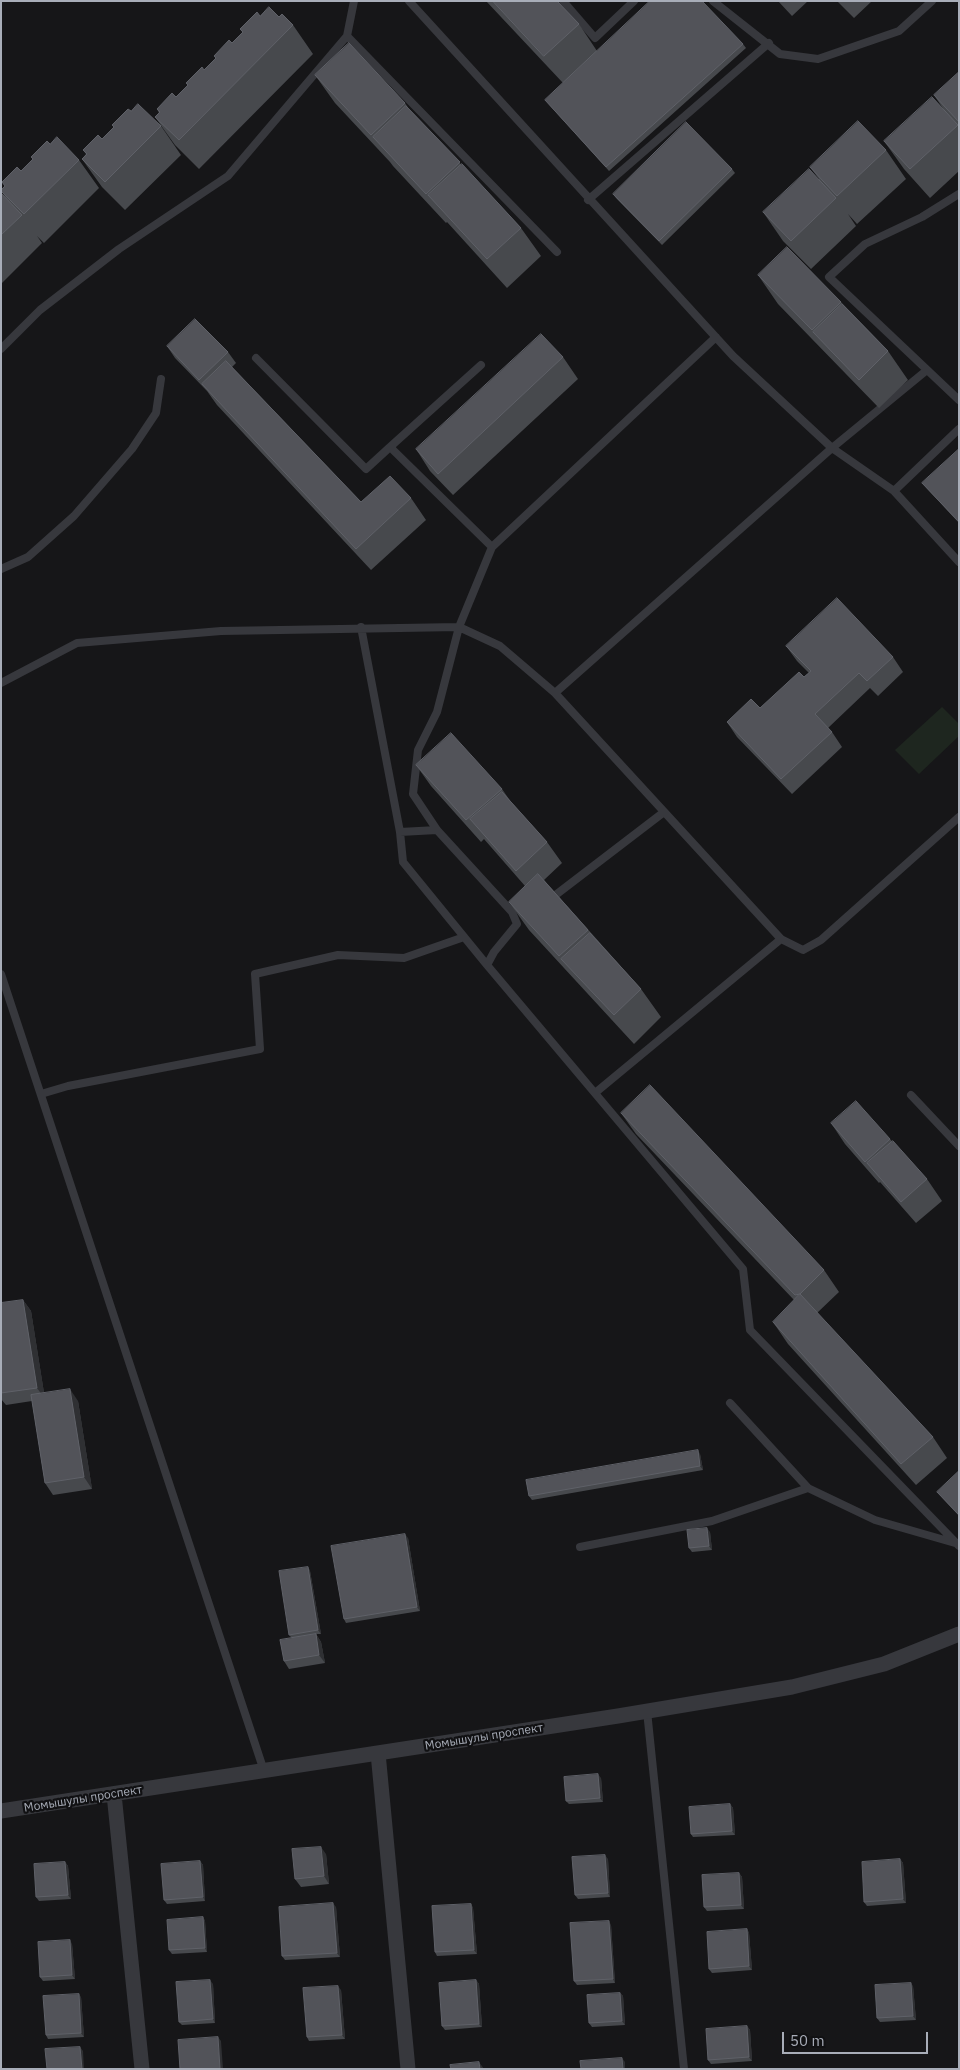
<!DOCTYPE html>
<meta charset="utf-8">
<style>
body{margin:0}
#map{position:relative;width:960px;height:2070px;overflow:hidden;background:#161618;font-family:"IBM Plex Sans",sans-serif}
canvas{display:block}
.frame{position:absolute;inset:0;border:2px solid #a8adb8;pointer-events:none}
.scale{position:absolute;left:782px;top:2032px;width:146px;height:22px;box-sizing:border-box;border:2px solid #a8adb8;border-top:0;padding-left:6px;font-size:15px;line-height:18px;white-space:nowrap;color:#a8adb8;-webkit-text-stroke:4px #111113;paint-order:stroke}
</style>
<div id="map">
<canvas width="960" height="2070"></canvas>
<div class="frame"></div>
<div class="scale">50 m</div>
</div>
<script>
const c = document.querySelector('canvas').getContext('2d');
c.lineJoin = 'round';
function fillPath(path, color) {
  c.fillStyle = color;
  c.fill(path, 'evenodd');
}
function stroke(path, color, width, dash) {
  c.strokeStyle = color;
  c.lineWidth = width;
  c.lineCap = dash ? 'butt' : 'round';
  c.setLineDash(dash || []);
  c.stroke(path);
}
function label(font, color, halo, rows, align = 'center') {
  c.font = font + ' "IBM Plex Sans",sans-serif';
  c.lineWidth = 4.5;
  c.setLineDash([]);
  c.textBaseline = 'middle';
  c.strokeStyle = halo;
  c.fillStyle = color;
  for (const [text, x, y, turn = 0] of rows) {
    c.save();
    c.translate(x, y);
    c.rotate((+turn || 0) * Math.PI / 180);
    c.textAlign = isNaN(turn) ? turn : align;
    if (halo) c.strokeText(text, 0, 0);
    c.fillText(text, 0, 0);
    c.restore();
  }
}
fillPath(new Path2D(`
 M942,707L959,724V736L919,774L895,750Z`), '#1e261f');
stroke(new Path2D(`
 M354,1L347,36L557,252
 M409,1L733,356L832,448L894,491L959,562
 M563,1L595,38L634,1
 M713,1L780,54L818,59L899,31L932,1
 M959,194L922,217L865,244L829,277L959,400
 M588,200L769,43
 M1,349L40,310L119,249L228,176L347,36
 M256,358L366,469L390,447
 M481,365L390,447L492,547L716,337
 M894,491L959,429
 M1,569L28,557L74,516L132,449L156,413L161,379
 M361,627L400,832L437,830L512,912L517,924L494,952L487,965L743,1269L750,1330L959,1546
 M1,683L77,643L221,631L459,627L500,646L555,693L781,939L803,950L821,940L959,817
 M555,693L832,448L927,370
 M437,830L413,794L418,750L437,712L459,627L492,547
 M400,832L403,862L487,965
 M549,900L664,812
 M1,974L264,1771
 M595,1093L781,939
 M41,1094L68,1086L260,1049L255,974L338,955L404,958L464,937
 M911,1095L959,1146
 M730,1403L808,1488
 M580,1547L712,1521L808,1488L875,1520L955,1543
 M647,1711L684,2069`), '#37383d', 8);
stroke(new Path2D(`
 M378,1753L408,2069
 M114,1794L142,2069
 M1,1811L618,1716L792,1687L884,1664L959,1634`), '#37383d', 15);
fillPath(new Path2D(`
 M486,1H557L579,24L597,51L743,44L746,48L609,171L545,100L563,83Z
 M778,1H808L792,16Z
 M837,1H872L854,18Z
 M260,16L279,17L293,25L313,54L199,169L175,145L155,117L159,113L157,109L176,97L188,86L186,83L204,70L216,59L214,56L232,43L243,33L240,29Z
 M959,72V171L930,198L904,169L884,141L944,110L934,95Z
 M315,75L405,103L409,109L521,228L541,256L507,288L447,222L446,223L393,166L390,162L335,103Z
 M131,111L161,126L181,155L125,210L102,187L82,159L86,154L83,150L102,139L114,127L112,125Z
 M50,144L79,160L99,188L44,243L37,236L42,243L1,284V193L6,198L1,191L5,186L2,182L21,171L33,159L31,157Z
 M886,150L906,179L857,224L848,214L856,226L811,269L783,241L763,212L819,179L810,167Z
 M732,169L735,173L662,245L616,198L613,194Z
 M758,275L841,302L888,351L908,380L879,408L778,304Z
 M167,346L228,352L236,363L232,367L361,502L411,498L426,520L371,570L217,405L207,391L175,358Z
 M563,357L578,379L453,495L430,471L416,449Z
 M959,449V523L922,483Z
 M786,646L893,657L903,672L878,696L870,688L828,728L832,732L842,747L792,794L737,737L727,722L760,708L804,677L809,673L797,661Z
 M416,765L502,789L511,802L547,842L562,863L544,880L641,989L661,1017L634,1044L529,930L509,902L525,886L484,839L481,842L431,786Z
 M621,1113L824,1270L839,1292L817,1313L933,1437L947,1458L916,1485L788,1344L773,1322L794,1300L636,1134Z
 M831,1123L890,1139L927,1179L942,1201L916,1223L880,1182L879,1183L845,1144Z
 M23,1300L31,1311L44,1393L78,1401L92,1489L53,1495L45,1483L32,1401L6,1405L1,1399V1303Z
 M700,1454L703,1470L532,1500L529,1496Z
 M959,1471V1516L937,1492Z
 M710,1532L712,1550L692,1552L689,1548Z
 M408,1538L420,1611L346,1623L344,1619Z
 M308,1567L310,1571L321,1634H316L321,1642L325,1663L289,1669L284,1661L292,1638L289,1635Z
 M601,1778L603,1802L569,1804L566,1801Z
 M730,1804L733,1808L735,1835L693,1837L691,1834Z
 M326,1854L329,1884L301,1887L295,1879Z
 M608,1859L610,1897L578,1899L575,1895Z
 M900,1859L903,1863L906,1903L867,1906L864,1902Z
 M200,1861L203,1865L205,1901L167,1904L164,1900Z
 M65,1862L68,1866L71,1899L39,1901L36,1897Z
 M739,1873L742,1877L744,1909L707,1911L704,1907Z
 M471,1904L473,1908L477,1954L437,1956L435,1952Z
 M336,1907L340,1957L285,1960L282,1956Z
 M203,1917L205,1921L207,1952L172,1954L169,1950Z
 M611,1925L615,1983L577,1985L574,1981Z
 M747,1929L749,1933L752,1970L712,1973L709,1969Z
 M72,1944L75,1979L43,1981L40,1977Z
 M476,1980L479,1984L482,2027L445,2030L442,2026Z
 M213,1984L215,2023L182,2025L179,2022Z
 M913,1986L916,2020L880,2022L877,2018Z
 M341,1990L345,2039L309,2041L307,2037Z
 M620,1993L623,1996L625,2025L592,2027L589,2023Z
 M81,1997L84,2037L48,2039L46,2035Z
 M747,2026L750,2030L752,2061L711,2064L708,2060Z`), '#47494d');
fillPath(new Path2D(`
 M23,1300L31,1311L45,1399L37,1388Z
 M70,1389L78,1401L92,1489L84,1477Z
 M698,1450L700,1454L703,1470L700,1466Z
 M707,1528L710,1532L712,1550L709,1546Z
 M405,1534L408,1538L420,1611L417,1607Z
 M308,1567L310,1571L321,1634L318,1630Z
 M316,1634L321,1642L325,1663L319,1655Z
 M598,1774L601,1778L603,1802L600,1798Z
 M730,1804L733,1808L735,1835L732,1831Z
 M321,1847L326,1854L329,1884L324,1876Z
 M605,1855L608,1859L610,1897L608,1893Z
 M900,1859L903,1863L906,1903L903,1899Z
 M200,1861L203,1865L205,1901L203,1897Z
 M65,1862L68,1866L71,1899L68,1895Z
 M739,1873L742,1877L744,1909L741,1905Z
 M333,1903L336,1907L340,1957L337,1953Z
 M471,1904L473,1908L477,1954L474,1950Z
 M203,1917L205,1921L207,1952L205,1948Z
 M609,1921L611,1925L615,1983L613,1979Z
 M747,1929L749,1933L752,1970L749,1966Z
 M70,1940L72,1944L75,1979L72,1975Z
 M210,1980L213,1984L215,2023L213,2019Z
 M476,1980L479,1984L482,2027L479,2024Z
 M911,1983L913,1986L916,2020L913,2016Z
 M338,1986L341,1990L345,2039L342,2035Z
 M620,1993L623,1996L625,2025L622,2021Z
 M79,1994L81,1997L84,2037L81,2033Z
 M747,2026L750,2030L752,2061L749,2057Z
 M218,2037L221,2041L223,2069H220Z
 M80,2047L83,2051L84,2069H82Z
 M622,2058L625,2062V2069H623Z
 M479,2062L484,2069H480Z`), '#2f3033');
const building = new Path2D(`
 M493,1H557L579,24L544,56Z
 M650,1H702L743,44L606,167L545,100Z
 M269,7L279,17L282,14L293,25L179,140L155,117L160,112L157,109L172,93L176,97L188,85L186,83L202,67L204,70L216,58L214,56L229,40L232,43L243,32L240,29L257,12L260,16Z
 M349,43L405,103L371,135L315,75Z
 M959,72V122L934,95Z
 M932,97L958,125L910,169L884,141Z
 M138,104L161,126L105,182L82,159L87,154L83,150L98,135L102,139L114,127L112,125L128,109L131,111Z
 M406,106L460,162L426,194L373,137Z
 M858,121L886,150L837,196L810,167Z
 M686,122L732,169L659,241L613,194Z
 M57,137L79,160L24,214L1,191V190L5,186L2,182L17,167L21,171L33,159L31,157L47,141L50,144Z
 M462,164L521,228L487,259L428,195Z
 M809,169L836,198L791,241L763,212Z
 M1,193L22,215L1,235Z
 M787,247L841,302L812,330L758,275Z
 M842,304L888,351L859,380L813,332Z
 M195,319L228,352L199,380L167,346Z
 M541,334L563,357L438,474L416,449Z
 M226,361L361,502L390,476L411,498L356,549L202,384Z
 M959,449V522L922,483Z
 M837,598L893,657L867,681L859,673L815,714L832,732L781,779L727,722L751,699L760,708L799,672L804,677L811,671L786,646Z
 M451,733L502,789L466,820L416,765Z
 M502,792L547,842L516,871L470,819Z
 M538,874L588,930L559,956L509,902Z
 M590,933L641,989L614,1015L561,959Z
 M650,1085L824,1270L800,1294L795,1295L621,1113Z
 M856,1101L890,1139L865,1162L831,1123Z
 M893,1141L927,1179L901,1202L867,1163Z
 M800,1294L933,1437L901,1464L773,1322Z
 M23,1300L37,1388L1,1393V1303Z
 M70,1389L84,1477L45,1483L31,1395Z
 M698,1450L700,1466L529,1496L526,1480Z
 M959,1471V1515L937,1492Z
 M707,1528L709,1546L689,1548L687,1530Z
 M405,1534L417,1607L344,1619L331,1546Z
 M308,1567L318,1630L289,1635L279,1571Z
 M316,1634L319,1655L284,1661L280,1640Z
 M598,1774L600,1798L566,1801L564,1777Z
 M730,1804L732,1831L691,1834L689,1807Z
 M321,1847L324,1876L295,1879L292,1849Z
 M605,1855L608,1893L575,1895L572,1857Z
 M900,1859L903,1899L864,1902L862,1862Z
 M200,1861L203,1897L164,1900L161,1864Z
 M65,1862L68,1895L36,1897L34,1864Z
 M739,1873L741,1905L704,1907L702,1875Z
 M333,1903L337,1953L282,1956L279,1907Z
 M471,1904L474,1950L435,1952L432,1906Z
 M203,1917L205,1948L169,1950L167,1920Z
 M609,1921L613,1979L574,1981L570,1923Z
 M747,1929L749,1966L709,1969L707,1932Z
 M70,1940L72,1975L40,1977L38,1942Z
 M210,1980L213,2019L179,2022L176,1982Z
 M476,1980L479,2024L442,2026L439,1983Z
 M911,1983L913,2016L877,2018L875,1985Z
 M338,1986L342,2035L307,2037L303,1988Z
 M620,1993L622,2021L589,2023L587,1995Z
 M79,1994L81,2033L46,2035L43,1996Z
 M747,2026L749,2057L708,2060L706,2029Z
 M218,2037L220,2069H180L178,2040Z
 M80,2047L82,2069H47L45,2049Z
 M622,2058L623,2069H581L580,2061Z
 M479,2062L480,2069H451L450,2065Z`);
fillPath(building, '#525359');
stroke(building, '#5f6168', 1);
label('12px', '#a8adb8', '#111113', [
 ["Момышулы проспект",484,1737,-9],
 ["Момышулы проспект",83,1799,-9]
]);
</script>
